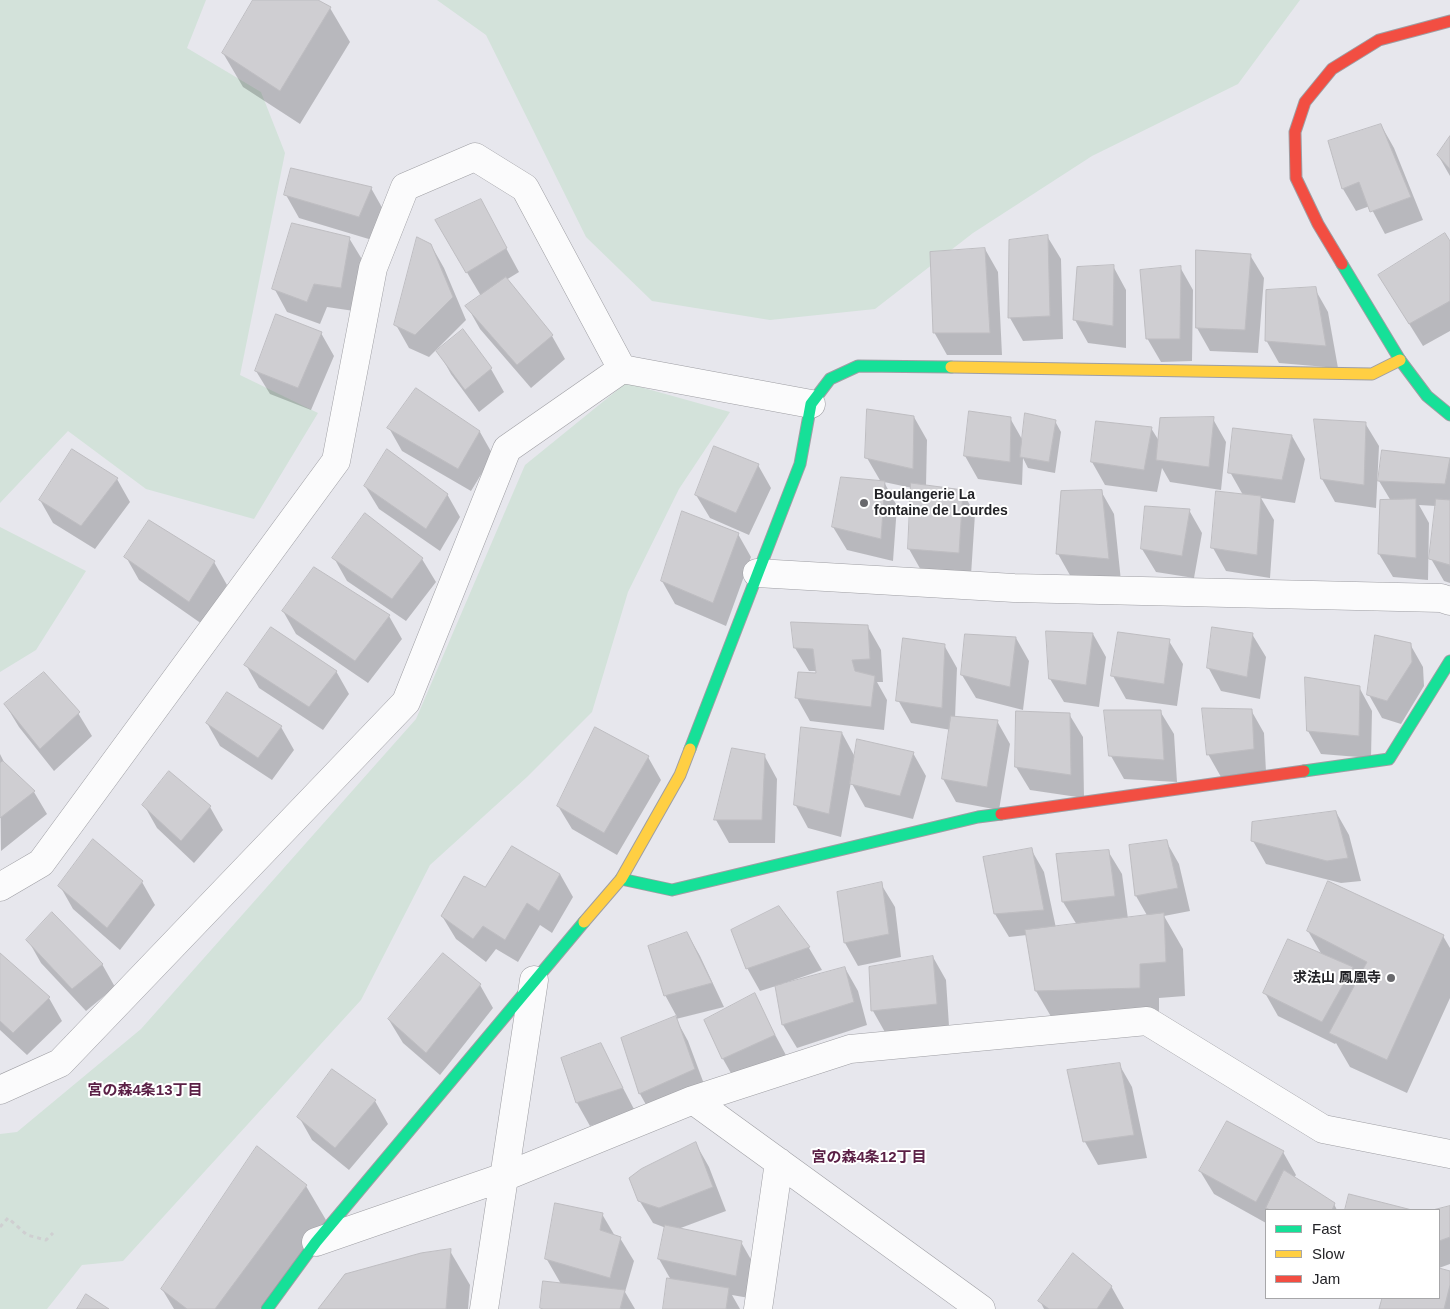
<!DOCTYPE html>
<meta charset="utf-8">
<style>
body{margin:0}
#map{position:relative;width:1450px;height:1309px;overflow:hidden;background:#e7e7ed;font-family:Helvetica,sans-serif}
canvas{display:block}
.legend{position:absolute;left:1265px;top:1209px;width:175px;height:90px;box-sizing:border-box;background:#fff;border:1px solid #a7a7a9;margin:0;padding:6px 9px;list-style:none;font-size:15px;color:#232327}
.legend li{display:flex;align-items:center;gap:10px;height:25px}
.legend b{width:25px;border:1px solid #a7a7a9}
</style>
<div id="map">
<canvas width="1450" height="1309"></canvas>
<ul class="legend">
<li><b style="height:6px;background:#16e098"></b>Fast</li>
<li><b style="height:6px;background:#ffcf43"></b>Slow</li>
<li><b style="height:6px;background:#f24e42"></b>Jam</li>
</ul>
</div>
<script>
const c = document.querySelector('canvas').getContext('2d');
c.lineJoin = 'round';
function fillPath(path, color) {
  c.fillStyle = color;
  c.fill(path, 'evenodd');
}
function stroke(path, color, width, dash) {
  c.strokeStyle = color;
  c.lineWidth = width;
  c.lineCap = dash ? 'butt' : 'round';
  c.setLineDash(dash || []);
  c.stroke(path);
}
function label(font, color, halo, rows, align = 'center') {
  c.font = font + ' Helvetica,"Noto Sans JP",sans-serif';
  c.lineWidth = 4;
  c.setLineDash([]);
  c.textBaseline = 'middle';
  c.strokeStyle = halo;
  c.fillStyle = color;
  for (const [text, x, y, turn = 0] of rows) {
    c.save();
    c.translate(x, y);
    c.rotate((+turn || 0) * Math.PI / 180);
    c.textAlign = isNaN(turn) ? turn : align;
    if (halo) c.strokeText(text, 0, 0);
    c.fillText(text, 0, 0);
    c.restore();
  }
}
fillPath(new Path2D(`
 M0,0H206L187,48L261,92L285,153L240,375L318,413L254,519L146,489L68,431L0,503Z
 M437,0H1300L1238,84L1092,156L973,233L875,309L770,320L652,301L586,237L486,35Z
 M626,383L730,412L679,489L628,592L592,712L527,777L430,865L361,1000L123,1261L82,1265L47,1309H0V1134L17,1132L141,1029L416,719L525,465Z
 M0,527L86,571L36,650L0,672Z`), '#d3e2da');
fillPath(new Path2D(`
 M255,0H315L330,8L350,42L300,124L243,87L223,53Z
 M1381,125L1394,148L1423,220L1385,234L1370,206L1356,211L1343,189Z
 M1450,138V176L1438,155Z
 M371,188L384,211L372,240L299,218L286,195Z
 M493,224L519,272L506,280L552,336L565,359L531,388L480,329L467,306L481,296L450,244Z
 M1047,236L1061,259L1063,339L1023,341L1010,318Z
 M349,238L363,261L354,311L327,307L320,324L287,312L274,288Z
 M1450,243V331L1423,346L1393,298Z
 M431,245L444,268L466,320L437,349L438,351L463,331L491,369L504,392L479,412L451,374L437,349L429,357L409,348L396,325Z
 M985,249L998,272L1002,355H947L934,332Z
 M1250,255L1264,278L1258,353L1210,351L1197,328Z
 M1113,266L1126,290V348L1088,343L1075,320Z
 M1180,267L1193,290L1192,361L1161,362L1147,338Z
 M1315,289L1328,312L1338,368L1279,363L1266,340Z
 M321,333L334,356L311,410L270,394L256,371Z
 M914,417L927,440L926,486L962,491L975,514L971,575L922,572L909,549L912,488L884,482L897,506L893,561L847,550L833,527L881,482L867,458Z
 M1010,418L1023,441L1055,421L1061,432L1055,473L1028,468L1023,458L1022,485L978,479L965,456Z
 M1213,419L1226,442L1221,490L1170,482L1162,468L1157,492L1105,485L1092,462L1151,428L1159,441Z
 M1365,423L1379,446L1376,508L1335,502L1322,479Z
 M389,428L480,432L493,455L471,491L402,451Z
 M1292,436L1305,459L1295,503L1261,498L1274,520L1270,578L1226,571L1213,548L1243,495L1230,472Z
 M1383,451L1450,459V583L1444,581L1430,557L1436,506L1419,505L1429,523L1428,580L1393,577L1379,554L1391,501L1379,481Z
 M758,465L771,488L749,535L710,518L696,495Z
 M117,479L130,502L95,549L53,523L40,500Z
 M365,486L447,494L460,517L440,551L379,509Z
 M1101,491L1114,514L1121,581L1071,577L1058,554Z
 M1189,510L1202,533L1194,578L1156,572L1142,549Z
 M738,534L751,557L726,626L675,604L662,581Z
 M126,557L214,562L227,585L202,624L139,580Z
 M334,558L422,559L436,582L406,621L347,581Z
 M283,611L389,616L402,639L368,683L296,634Z
 M868,627L881,650L883,682H877L887,700L884,730L810,721L797,698L817,674V671H809L795,648Z
 M1093,634L1106,657L1099,707L1064,702L1050,679Z
 M1252,634L1266,657L1260,699L1221,691L1208,667Z
 M1016,638L1029,661L1023,710L976,698L962,675Z
 M1169,641L1183,664L1177,706L1126,699L1113,676Z
 M1410,644L1423,667L1424,686L1401,724L1382,718L1369,695Z
 M944,645L957,668L955,718L997,721L1010,744L999,810L956,802L943,779L951,730L911,723L898,700Z
 M246,665L336,671L349,694L323,730L259,688Z
 M1359,687L1372,711L1371,758L1321,754L1308,731Z
 M5,704L78,713L92,736L54,771L19,727Z
 M1251,710L1264,733L1266,772L1221,777L1208,754Z
 M1160,711L1174,734L1177,782L1124,779L1111,756Z
 M1069,714L1083,737L1084,798L1030,790L1016,767Z
 M207,723L281,727L294,750L272,780L220,746Z
 M842,733L855,757L913,753L926,776L913,819L865,807L851,782L841,837L808,828L795,804Z
 M733,749L764,755L777,779L775,843H729L716,820Z
 M0,754L6,766L34,792L47,814L1,851Z
 M648,757L661,780L617,855L572,829L558,806Z
 M144,805L210,807L223,830L194,863L157,828Z
 M1336,812L1349,835L1361,881L1341,883L1266,864L1253,841Z
 M1166,841L1179,864L1190,911L1164,916L1183,949L1185,996L1159,998V1022L1056,1025L1036,991L1027,935L1009,937L995,914L1031,849L1044,872L1056,928L1077,925L1063,902L1108,851L1122,874L1128,919L1148,917L1136,896L1131,846Z
 M560,874L573,897L552,933L540,925L518,962L496,949L486,962L456,939L442,916L485,889Z
 M142,882L155,905L120,950L73,909L60,886Z
 M881,884L895,907L901,957L858,966L845,943Z
 M779,907L809,948L822,970L782,984L783,986L845,968L858,991L867,1025L797,1048L783,1025L776,986L760,991L747,968Z
 M1308,931L1443,936L1450,948V998L1407,1093L1350,1067L1336,1043L1335,1044L1278,1016L1265,993L1322,955Z
 M687,933L700,956L724,1007L676,1019L688,1041L707,1092L653,1117L640,1094L622,1039L677,1017L665,995Z
 M28,940L102,964L115,987L86,1011L41,963Z
 M0,954L49,998L62,1021L27,1055L0,1030Z
 M933,957L946,980L949,1026L886,1034L873,1011L870,968Z
 M480,985L493,1008L440,1075L403,1043L389,1020Z
 M754,995L788,1059L736,1082L723,1059L706,1021Z
 M600,1044L635,1111L590,1126L577,1103Z
 M1119,1064L1132,1087L1147,1158L1098,1165L1085,1142L1069,1071Z
 M375,1101L388,1124L349,1170L312,1140L299,1117Z
 M696,1144L709,1167L726,1211L678,1229L741,1242L754,1265L749,1298L732,1295L740,1309H664L671,1280L659,1259L666,1228L653,1223L639,1200Z
 M258,1148L306,1186L326,1220L260,1309H174L162,1289Z
 M1283,1152L1296,1175L1294,1178L1334,1204L1337,1210H1266V1223L1214,1194L1200,1171Z
 M1350,1196L1407,1210H1346Z
 M1450,1207V1264L1439,1268V1210H1437Z
 M602,1214L615,1236L620,1238L634,1261L625,1292L635,1309H542L541,1308L561,1284L546,1258Z
 M450,1251L470,1285L468,1309H320Z
 M1439,1269L1450,1273V1309H1381L1384,1298H1439Z
 M1111,1286L1124,1309H1044L1040,1301Z`), '#0003');
const building = new Path2D(`
 M253,0H318L331,7L280,91L222,53Z
 M1381,124L1411,197L1370,212L1359,182L1342,189L1328,141Z
 M1450,136V169L1437,155Z
 M291,168L372,187L359,217L284,195Z
 M481,199L507,248L466,273L435,220Z
 M292,223L350,237L341,288L314,284L307,302L272,289Z
 M1445,233L1450,241V301L1409,324L1378,275Z
 M1048,235L1050,316L1008,318L1009,240Z
 M417,237L431,244L453,297L415,335L394,325Z
 M985,248L990,333H933L930,252Z
 M1196,250L1251,254L1245,330L1196,328Z
 M1114,265L1113,326L1073,320L1077,267Z
 M1181,266L1180,339H1146L1140,270Z
 M506,277L553,335L517,365L465,306Z
 M1316,287L1326,346L1265,341L1266,290Z
 M276,314L322,332L298,388L255,371Z
 M463,329L492,368L465,390L436,351Z
 M416,388L480,431L458,469L387,428Z
 M867,409L914,416L913,469L865,458Z
 M969,411L1011,417L1010,462L964,456Z
 M1025,413L1056,420L1049,462L1020,457Z
 M1214,417L1209,467L1156,460L1160,418Z
 M1314,419L1366,422L1364,485L1321,479Z
 M1096,421L1152,427L1144,470L1091,462Z
 M1233,428L1292,435L1282,480L1228,473Z
 M714,446L759,464L736,513L695,495Z
 M72,449L118,478L81,526L39,500Z
 M387,449L448,494L426,529L364,486Z
 M1382,450L1450,458L1445,484L1378,481Z
 M841,477L885,481L881,539L832,527Z
 M911,483L963,490L959,553L908,549Z
 M1102,490L1109,559L1056,554L1061,491Z
 M1216,491L1261,496L1257,555L1211,548Z
 M1416,499V558L1378,554L1380,500Z
 M1436,499L1450,500V565L1429,559Z
 M1145,506L1190,509L1182,556L1141,549Z
 M682,511L739,533L713,603L661,581Z
 M365,513L423,558L392,599L332,558Z
 M149,520L215,561L189,602L124,557Z
 M314,567L390,615L355,661L282,611Z
 M791,622L868,625L870,659L852,660L855,671L875,676L871,707L795,698L798,672L816,673L813,649L794,648Z
 M271,627L337,671L309,707L244,665Z
 M1212,627L1253,633L1247,677L1207,668Z
 M1046,631L1093,633L1086,685L1049,679Z
 M1118,632L1170,639L1164,684L1111,676Z
 M965,634L1016,637L1010,687L961,675Z
 M1375,635L1411,643L1412,662L1387,701L1367,695Z
 M903,638L945,644L942,708L896,701Z
 M44,672L80,712L40,749L4,704Z
 M1305,677L1360,686L1359,736L1307,731Z
 M227,692L282,726L258,758L206,723Z
 M1202,708L1252,709L1254,749L1207,755Z
 M1104,710H1161L1164,760L1109,756Z
 M1016,711L1070,713L1071,775L1015,767Z
 M951,716L998,720L987,787L942,779Z
 M595,727L649,756L604,833L557,806Z
 M801,727L842,732L829,814L794,805Z
 M857,739L914,752L900,796L850,784Z
 M732,748L765,754L762,820H714Z
 M3,761L35,791L0,818V763Z
 M169,771L211,806L181,841L142,805Z
 M1336,811L1348,858L1327,861L1251,841L1252,822Z
 M93,839L143,881L107,928L58,886Z
 M1167,840L1178,888L1135,896L1129,845Z
 M512,846L560,874L539,911L527,903L505,940L483,926L473,939L441,916L464,876L485,887Z
 M1032,848L1044,910L994,914L983,857Z
 M1109,850L1115,896L1062,902L1056,854Z
 M1328,881L1444,935L1387,1060L1329,1033L1367,962L1307,931Z
 M882,882L889,934L844,943L837,892Z
 M779,906L810,947L746,969L731,930Z
 M52,912L103,964L72,989L26,940Z
 M1164,913L1166,962L1140,964V988L1035,991L1025,930Z
 M687,932L712,983L664,996L648,946Z
 M1288,939L1353,967L1322,1022L1263,993Z
 M0,953L50,997L13,1033L0,1021Z
 M443,953L481,984L426,1053L388,1019Z
 M933,956L937,1004L871,1011L869,967Z
 M845,967L854,1002L782,1025L775,986Z
 M755,993L775,1035L722,1059L704,1020Z
 M676,1016L695,1069L639,1094L621,1038Z
 M601,1043L623,1088L576,1103L561,1058Z
 M1120,1063L1134,1135L1083,1142L1067,1070Z
 M332,1069L376,1100L335,1148L297,1117Z
 M1227,1121L1284,1151L1256,1202L1199,1171Z
 M696,1142L713,1187L659,1208L638,1201L629,1178L641,1169Z
 M257,1146L307,1185L215,1309H187L161,1289Z
 M1284,1170L1335,1203L1332,1210H1270L1266,1208Z
 M1349,1194L1412,1210H1345Z
 M555,1203L603,1213L600,1230L621,1237L610,1278L545,1259Z
 M1450,1206V1237L1439,1241V1210H1433Z
 M665,1225L742,1241L736,1276L658,1259Z
 M451,1249L446,1309H318L345,1274L421,1253Z
 M1073,1253L1112,1286L1097,1309H1049L1038,1301Z
 M1439,1268L1450,1271V1285L1444,1309H1379L1382,1298H1439Z
 M667,1278L729,1288L726,1309H663Z
 M543,1281L625,1290L620,1309H543L540,1308Z
 M86,1294L109,1309H77Z`);
fillPath(building, '#cfced2');
stroke(building, '#bebdc1', 1);
const street = new Path2D(`
 M757,573L1014,588L1441,598L1450,601
 M0,887L41,863L336,461L373,268L405,187L475,157L525,188L622,369
 M0,1090L60,1063L406,702L507,449L622,369L811,404
 M693,1100L981,1309
 M316,1242L504,1177L693,1100L850,1049L1147,1021L1323,1129L1450,1154
 M484,1309L534,980
 M758,1309L779,1162`);
const fast = new Path2D(`
 M1342,264L1400,360L1427,396L1450,415
 M690,749L800,464L811,404L830,379L858,366L951,367
 M1304,771L1389,759L1450,661
 M621,879L672,890L978,817L1001,814
 M267,1309L316,1242L584,922`);
const slow = new Path2D(`
 M951,367L1372,374L1400,360
 M584,922L621,879L680,775L690,749`);
const jam = new Path2D(`
 M1342,264L1318,224L1296,178L1295,132L1305,102L1332,69L1379,40L1450,21
 M1001,814L1304,771`);
stroke(street, '#9e9ea3', 29);
stroke(fast, '#9e9ea3', 13);
stroke(slow, '#9e9ea3', 13);
stroke(jam, '#9e9ea3', 13);
stroke(new Path2D(`
 M0,1227L8,1218L27,1235L46,1240L53,1233`), '#cfcfd1', 3, [4, 4]);
stroke(street, '#fbfbfc', 28);
stroke(fast, '#16e098', 11);
stroke(slow, '#ffcf43', 11);
stroke(jam, '#f24e42', 11);
for (const [x, y, r, color] of [
 [864,503,5,"#68686c"],
 [1391,978,5,"#68686c"]
]) {
  const dot = new Path2D();
  dot.arc(x, y, r, 0, 2 * Math.PI);
  c.fillStyle = color;
  c.fill(dot);
  stroke(dot, '#fff', 2);
}
label('bold 14px', '#232327', '#fff', [
 ["Boulangerie La",874,495],
 ["fontaine de Lourdes",874,511],
 ["求法山 鳳凰寺",1381,978,"right"]
], 'left');
label('bold 15px', '#5b2046', '#fff', [
 ["宮の森4条13丁目",145,1091],
 ["宮の森4条12丁目",869,1158]
]);
</script>
